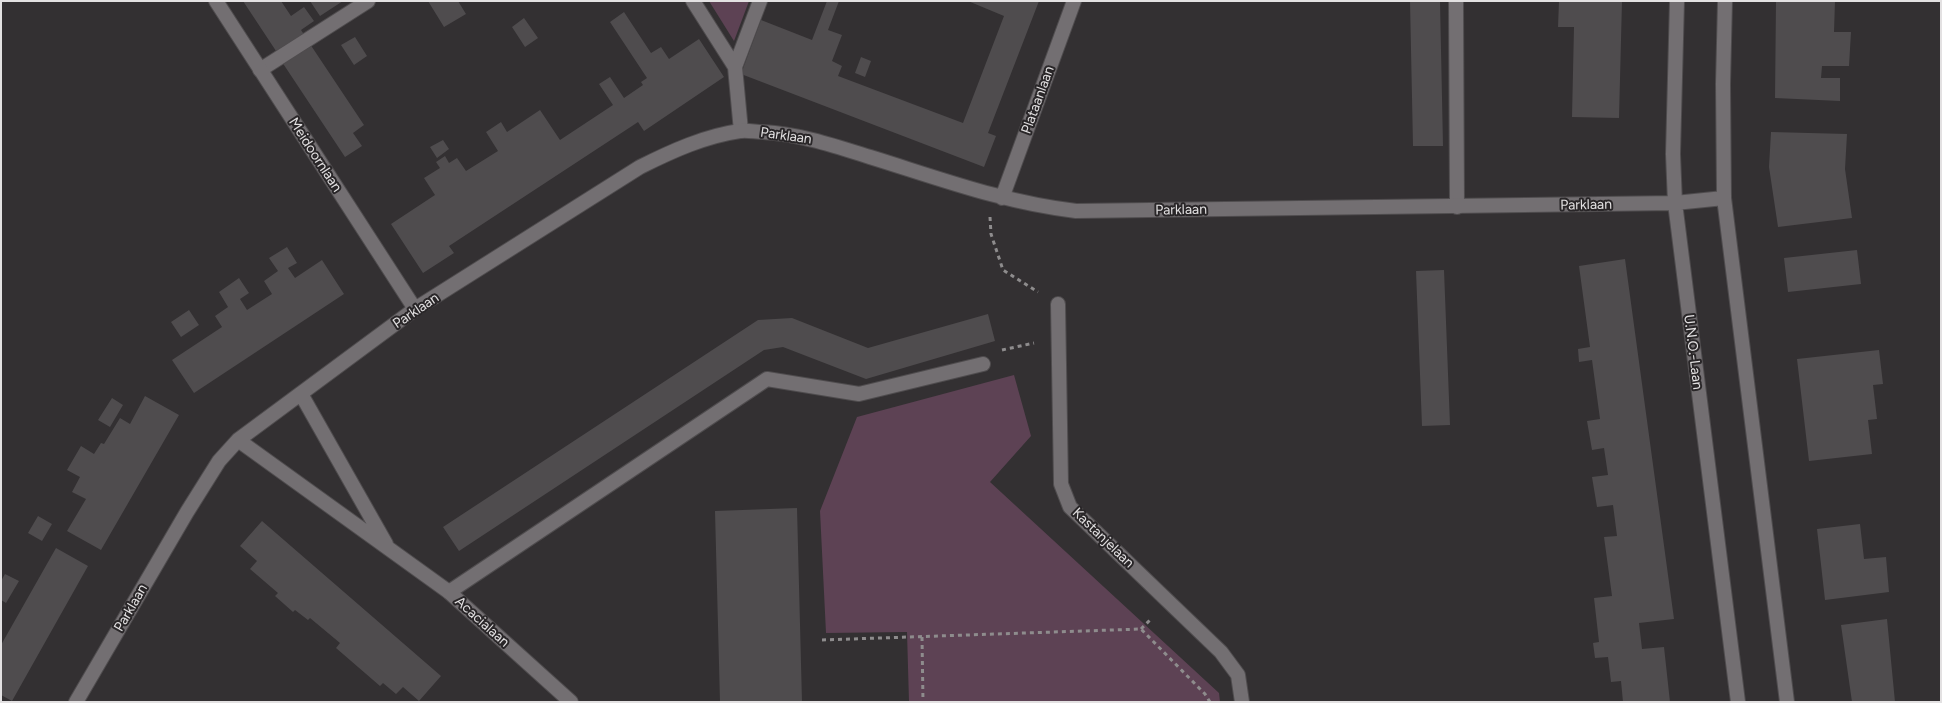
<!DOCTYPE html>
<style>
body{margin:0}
#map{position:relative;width:1942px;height:703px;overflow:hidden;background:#333032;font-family:Figtree,sans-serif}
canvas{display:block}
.frame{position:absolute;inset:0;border:2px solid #e3e1e2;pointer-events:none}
</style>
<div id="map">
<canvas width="1942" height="703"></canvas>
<div class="frame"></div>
</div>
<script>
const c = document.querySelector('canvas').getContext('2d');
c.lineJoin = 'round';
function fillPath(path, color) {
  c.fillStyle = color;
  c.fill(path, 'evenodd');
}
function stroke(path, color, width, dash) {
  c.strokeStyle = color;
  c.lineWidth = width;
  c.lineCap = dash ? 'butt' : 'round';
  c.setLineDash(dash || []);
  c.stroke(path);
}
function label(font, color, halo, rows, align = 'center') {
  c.font = font + ' Figtree,sans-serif';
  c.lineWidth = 4;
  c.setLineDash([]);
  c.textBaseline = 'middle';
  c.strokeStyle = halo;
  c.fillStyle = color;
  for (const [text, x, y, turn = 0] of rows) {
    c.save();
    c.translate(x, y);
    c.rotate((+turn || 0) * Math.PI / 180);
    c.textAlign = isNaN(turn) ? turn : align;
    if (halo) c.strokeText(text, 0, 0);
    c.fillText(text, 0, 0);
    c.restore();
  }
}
fillPath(new Path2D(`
 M709,1H749L734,41Z
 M1014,375L1031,436L990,482L1219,693L1220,702H909L907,632L826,633L820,511L857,417Z`), '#5d4254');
fillPath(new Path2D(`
 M243,1H281L291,16L304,7L314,21L301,30L305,36L278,54Z
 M310,1H343L320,16Z
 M428,1H458L466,14L444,27Z
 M827,1H839L828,30L842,35L832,61L842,66L838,76L963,123L1004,16L968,1H1039L988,133L996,136L984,167L741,74L761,20L812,40Z
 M1410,1H1440L1443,146H1413Z
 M1559,1H1622L1619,118L1572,117L1574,27H1558Z
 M1776,1H1835L1834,32H1851L1849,66H1822L1821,78H1840V101L1775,98Z
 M624,12L651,53L661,47L669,59L699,39L724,77L644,131L638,122L629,128L449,246L454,253L423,273L391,224L435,195L424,178L440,168L436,162L445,156L449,163L457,158L466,171L498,151L486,132L501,122L507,132L540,110L560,140L613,105L599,84L610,77L624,98L643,85L641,82L647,78L610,22Z
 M524,18L538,38L525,47L512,27Z
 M355,37L367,56L354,65L341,45Z
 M310,44L364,125L353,133L362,146L345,157L282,62Z
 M861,57L871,61L865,77L855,73Z
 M1771,132L1847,134L1845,169L1852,218L1778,227L1769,167Z
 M443,140L449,149L437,158L430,147Z
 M287,247L297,263L288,268L295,278L322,260L344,294L194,393L172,360L222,327L215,316L228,307L219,292L239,278L249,293L240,299L247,310L272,294L264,281L278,271L269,258Z
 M1857,250L1861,284L1788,292L1784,258Z
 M1625,259L1674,619L1639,623L1642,649L1664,647L1670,702H1623L1621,681L1611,682L1608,657L1595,658L1593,643L1599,642L1594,598L1612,596L1604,537L1617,536L1613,505L1597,507L1592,477L1608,475L1604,448L1592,450L1587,421L1600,419L1592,360L1579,362L1578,349L1590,347L1579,266Z
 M1444,270L1450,425L1422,426L1416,271Z
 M189,310L199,325L181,337L171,322Z
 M988,314L995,341L866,379L783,347L764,350L459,551L443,527L758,320L792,318L868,348Z
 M1879,350L1883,384L1873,385L1877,419L1868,420L1872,454L1809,461L1797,359Z
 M145,396L179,415L101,550L67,531L86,499L72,492L80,477L67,470L81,446L94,454L101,443L104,444L120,418L130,424Z
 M112,398L123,405L110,427L98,420Z
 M797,508L802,702H720L715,511Z
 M38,516L52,524L42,541L28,533Z
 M262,521L441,676L419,701L403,687L396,694L383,683L380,686L336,648L340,643L310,618L308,620L295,610L293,612L275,596L278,593L250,569L257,561L240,546Z
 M1860,524L1864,559L1886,557L1889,592L1825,600L1817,529Z
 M56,548L88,566L12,701L1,695V645Z
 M5,574L19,581L6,603L1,600V581Z
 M1887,619L1895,702H1852L1841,625Z`), '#4f4c4e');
const service = new Path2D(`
 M693,1L735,67
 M1456,1L1457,207
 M260,70L368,1
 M741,131L735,67L760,1
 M449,592L767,379L859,394L983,364`);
const minor = new Path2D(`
 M216,1L415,309
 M1677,1L1673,154L1675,203L1738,702
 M1725,1L1723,84L1724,198L1787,702
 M1002,198L1074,1
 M1058,304L1061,484L1070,507L1221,652L1238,675L1242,702
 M301,394L386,544
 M238,440L449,592L571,702
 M76,702L187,512L219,461L238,440L415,309L640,167C672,151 705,136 740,131C747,130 756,132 763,132C800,134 835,146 870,157C938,178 1005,203 1076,211L1675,203L1724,198`);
stroke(service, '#4f4c4e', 16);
stroke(minor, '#4f4c4e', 16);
stroke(new Path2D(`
 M990,217L991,234L1003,270L1038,292
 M1002,350L1034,343
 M1141,629L1152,618
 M922,637L923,702
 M822,640L1141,629L1205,694L1210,702`), '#8e8c8d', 3, [4, 4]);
stroke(service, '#736f72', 14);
stroke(minor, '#736f72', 14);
label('14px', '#e3e1e2', '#292628', [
 ["Plataanlaan",1038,100,-70],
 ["Parklaan",786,136,8],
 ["Meidoornlaan",315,155,57],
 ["Parklaan",1586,205,-1],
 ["Parklaan",1181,210,-1],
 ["Parklaan",416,311,-34],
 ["U.N.O.-Laan",1693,352,83],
 ["Kastanjelaan",1103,538,44],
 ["Parklaan",131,608,-60],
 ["Acacialaan",482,622,42]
]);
</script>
